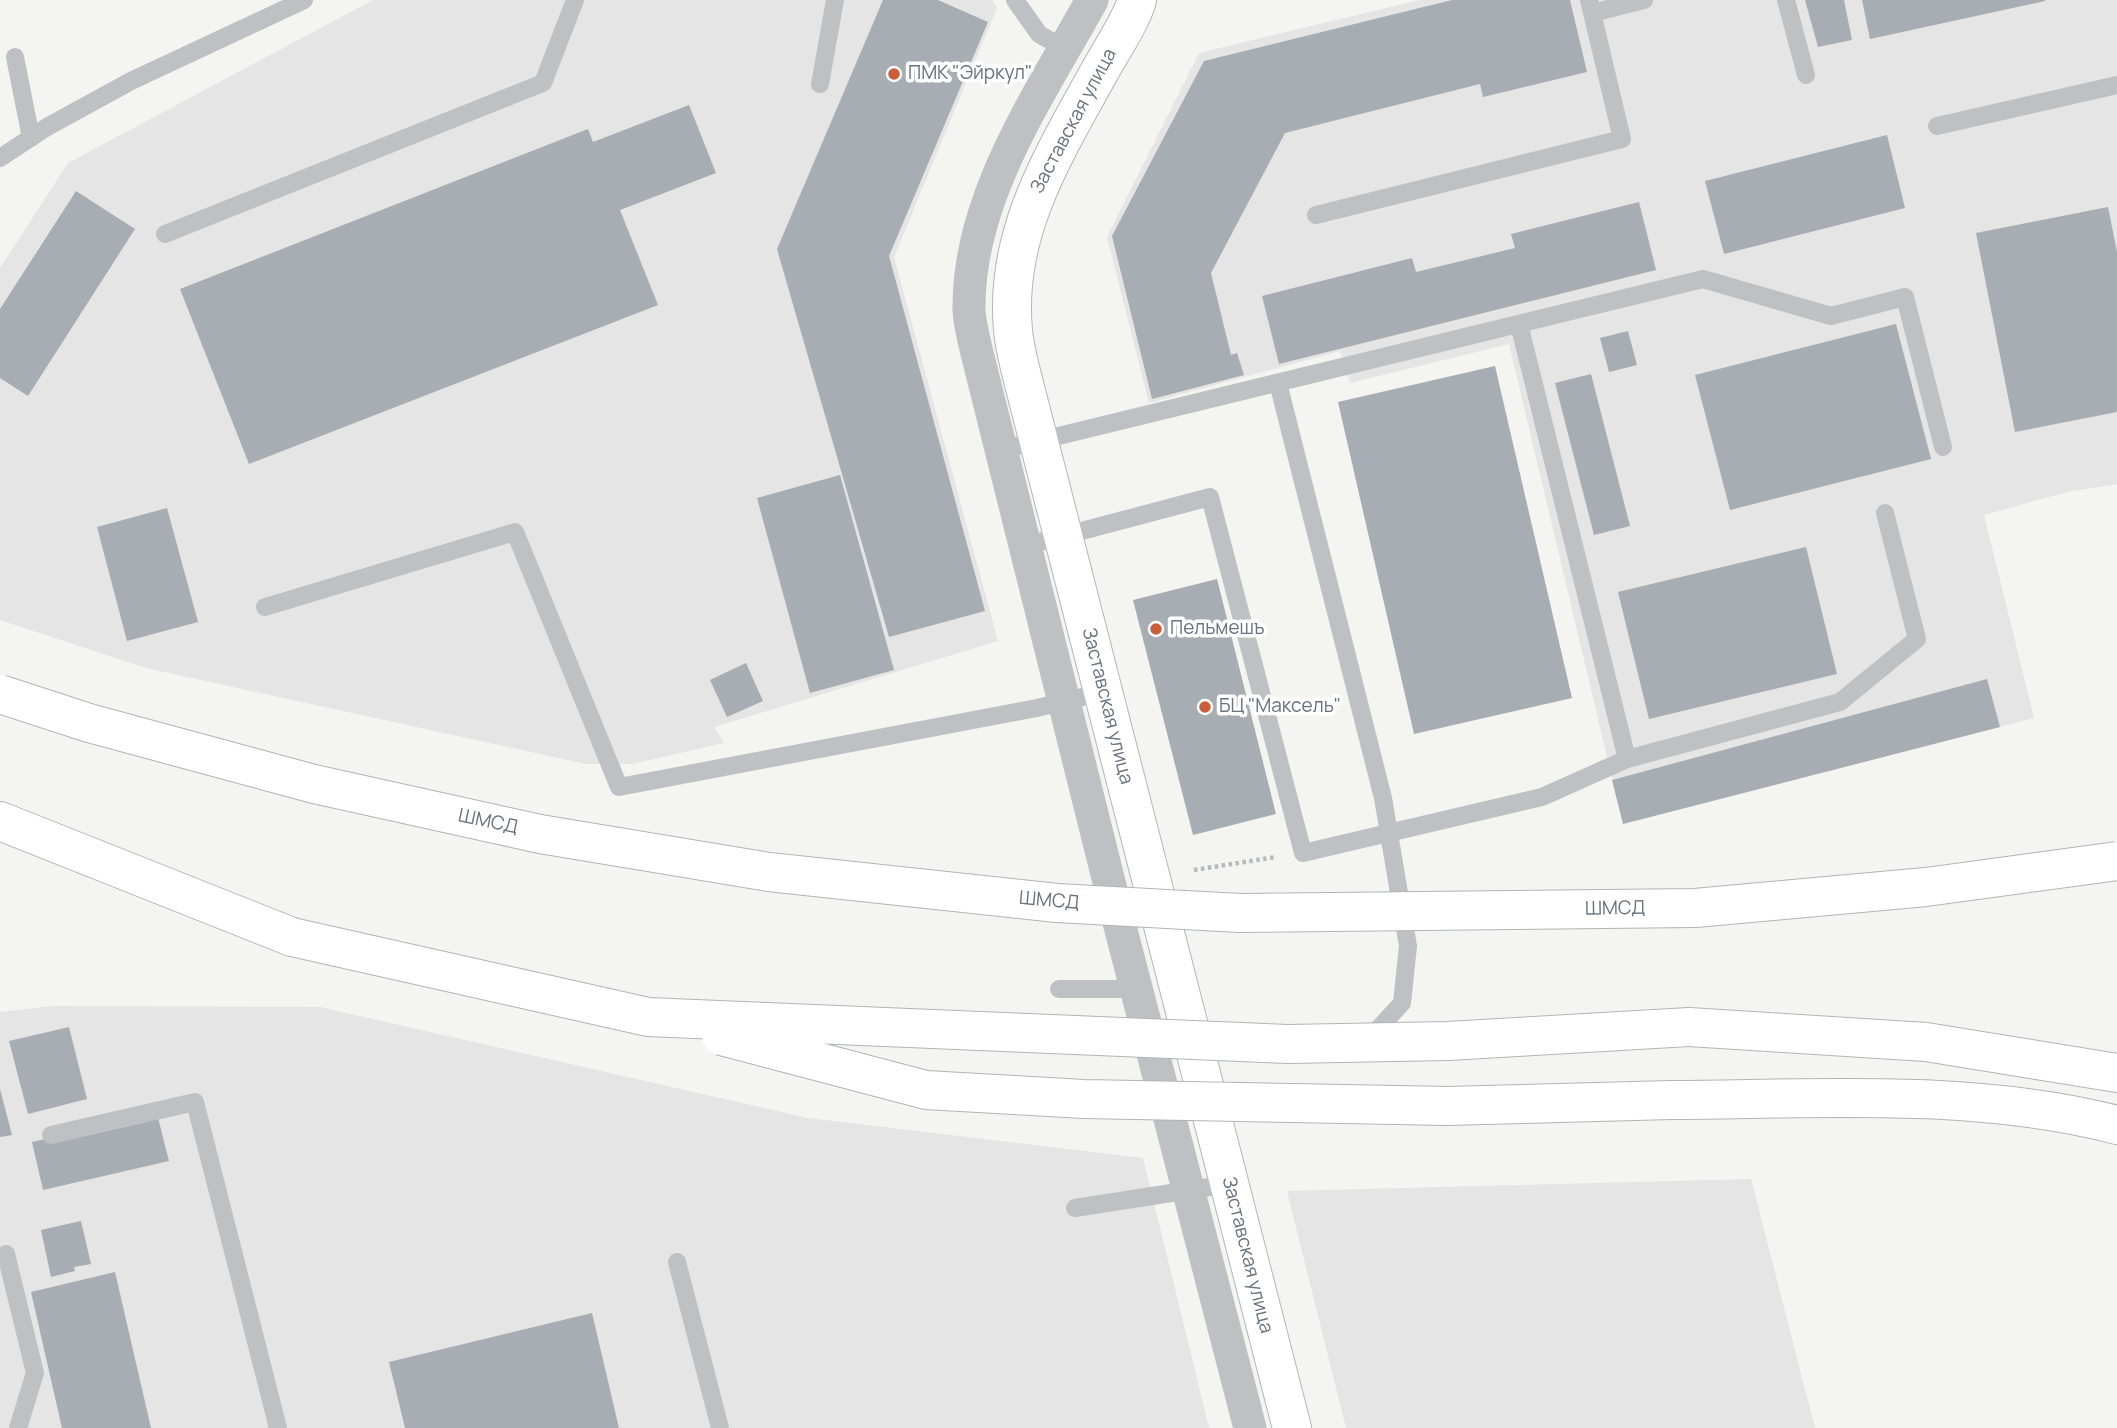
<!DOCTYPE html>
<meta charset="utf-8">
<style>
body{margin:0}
canvas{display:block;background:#f4f4f1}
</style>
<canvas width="2117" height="1428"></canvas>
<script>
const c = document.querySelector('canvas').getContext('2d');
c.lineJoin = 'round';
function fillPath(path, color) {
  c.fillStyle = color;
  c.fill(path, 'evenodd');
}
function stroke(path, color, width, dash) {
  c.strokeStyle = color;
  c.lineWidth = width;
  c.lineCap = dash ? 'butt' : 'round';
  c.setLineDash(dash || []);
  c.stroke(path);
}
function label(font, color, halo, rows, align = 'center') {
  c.font = font + ' Manrope,sans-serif';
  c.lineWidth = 7;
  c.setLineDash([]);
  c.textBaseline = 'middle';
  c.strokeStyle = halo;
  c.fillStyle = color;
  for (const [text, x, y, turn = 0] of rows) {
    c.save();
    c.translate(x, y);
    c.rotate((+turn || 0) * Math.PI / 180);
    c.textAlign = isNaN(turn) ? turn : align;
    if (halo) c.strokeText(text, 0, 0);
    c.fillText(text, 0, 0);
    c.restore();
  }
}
fillPath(new Path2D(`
 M373,0H992L997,8L894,257L998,641L714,727L724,743L632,764H586L146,668L0,620V268L68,163Z
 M1419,0H2117V484L2067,492L1984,515L2034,718L1623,824L1509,344L1350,383L1340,351L1149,403L1107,237L1199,53Z
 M53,1006L320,1007L808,1118L1143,1158L1209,1428H0V1012Z
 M1751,1179L1815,1428H1346L1287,1191Z`), '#e4e5e4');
fillPath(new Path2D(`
 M883,0H938L988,22L889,256L985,611L889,637L777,249Z
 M1452,0H1570L1587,72L1483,97L1480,84L1285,133L1211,273L1231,355L1237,353L1244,375L1152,399L1112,236L1204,61Z
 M1805,0H1844L1852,40L1818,47Z
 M1862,0H2045V1L1870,39Z
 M689,105L716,173L620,210L658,305L249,464L180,289L588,129L593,142Z
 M1887,135L1905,208L1724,254L1705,181Z
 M76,191L135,229L28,396L0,378V309Z
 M1639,202L1656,270L1279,364L1262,296L1412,258L1416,272L1515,248L1511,234Z
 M2108,207L2117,252V412L2015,432L1976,233Z
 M1896,324L1931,459L1730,510L1695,375Z
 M1628,331L1637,365L1609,372L1600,338Z
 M1495,366L1572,698L1414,734L1338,402Z
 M1591,374L1630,526L1594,535L1555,383Z
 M840,475L894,670L810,693L757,498Z
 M167,508L198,622L127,641L97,527Z
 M1806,547L1837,674L1649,719L1618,592Z
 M1217,579L1276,814L1193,835L1133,600Z
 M746,663L763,701L727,717L710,680Z
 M1987,679L2000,727L1623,824L1612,780Z
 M69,1027L87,1099L28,1114L9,1041Z
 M0,1089L12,1135L0,1137Z
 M157,1114L169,1161L43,1190L32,1142Z
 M81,1221L91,1264L74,1267L75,1271L51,1277L41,1230Z
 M115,1272L151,1428H62L31,1292Z
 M592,1313L619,1428H405L389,1362Z`), '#a7adb2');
const secondary = new Path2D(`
 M1137,0C1131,22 1108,55 1097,76C1053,156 1004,234 1013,330C1014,344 1018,359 1021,372L1292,1428`);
const primary = new Path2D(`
 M0,821L292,937
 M1689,1027L1926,1042L2117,1073
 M1672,1100C1820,1099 1973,1088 2117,1125`);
stroke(secondary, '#b2b6ba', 40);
stroke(primary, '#b1b5b8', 40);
stroke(new Path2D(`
 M1194,870L1276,857`), '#b7babc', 4.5, [3.5, 3.5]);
stroke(new Path2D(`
 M1015,0L1039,34L1065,49
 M1786,0L1806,75
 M1592,13L1644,0
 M15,57L31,138
 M820,84L835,0
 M1937,126L2117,85
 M0,158L47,127L131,81L304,0
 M1316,215L1622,139L1589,0
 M165,234L543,83L575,0
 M1519,324L1627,759
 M1278,383L1383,798L1408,946L1402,1003L1368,1040
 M1001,450L1703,279L1831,316L1905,297L1943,447
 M1025,546L1210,497L1303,853L1542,797L1627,759L1840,702L1917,639L1885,513
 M265,607L515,532L619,787L1037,708L1103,692
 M1059,989H1136
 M51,1135L195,1102L278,1428
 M1075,1208L1229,1184
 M6,1254L35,1373L18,1428
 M677,1262L720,1428`), '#bec1c4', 18);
stroke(new Path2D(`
 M1092,0C1040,95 967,198 969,311C970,325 974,340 977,353L1121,930L1250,1428`), '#bec1c4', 33);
stroke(secondary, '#fff', 38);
stroke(primary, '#fff', 38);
const primaryBridge = new Path2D(`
 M0,694L89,723L314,784L540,834L769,872L1057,903L1240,913L1695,908L1926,887L2117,861
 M292,937L648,1017L1288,1044L1448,1041L1689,1027
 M721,1036L926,1090L1084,1099L1447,1106L1672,1100`);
stroke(primaryBridge, '#b1b5b8', 40, []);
stroke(primaryBridge, '#fff', 38);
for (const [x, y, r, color] of [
 [894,74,7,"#cc5d39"],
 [1156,629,7,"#cc5d39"],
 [1205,707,7,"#cc5d39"]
]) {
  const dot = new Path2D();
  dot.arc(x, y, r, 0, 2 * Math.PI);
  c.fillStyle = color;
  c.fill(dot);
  stroke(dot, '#fff', 2.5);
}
label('19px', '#67737e', '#fff', [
 ["ПМК \"Эйркул\"",908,74],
 ["Пельмешъ",1170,629],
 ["БЦ \"Максель\"",1219,707]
], 'left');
label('19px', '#67737e', '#fff', [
 ["Заставская улица",1074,121,-62],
 ["Заставская улица",1107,706,76],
 ["ШМСД",488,822,12],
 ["ШМСД",1049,901,5],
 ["ШМСД",1615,909,-1],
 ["Заставская улица",1247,1255,76]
]);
</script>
